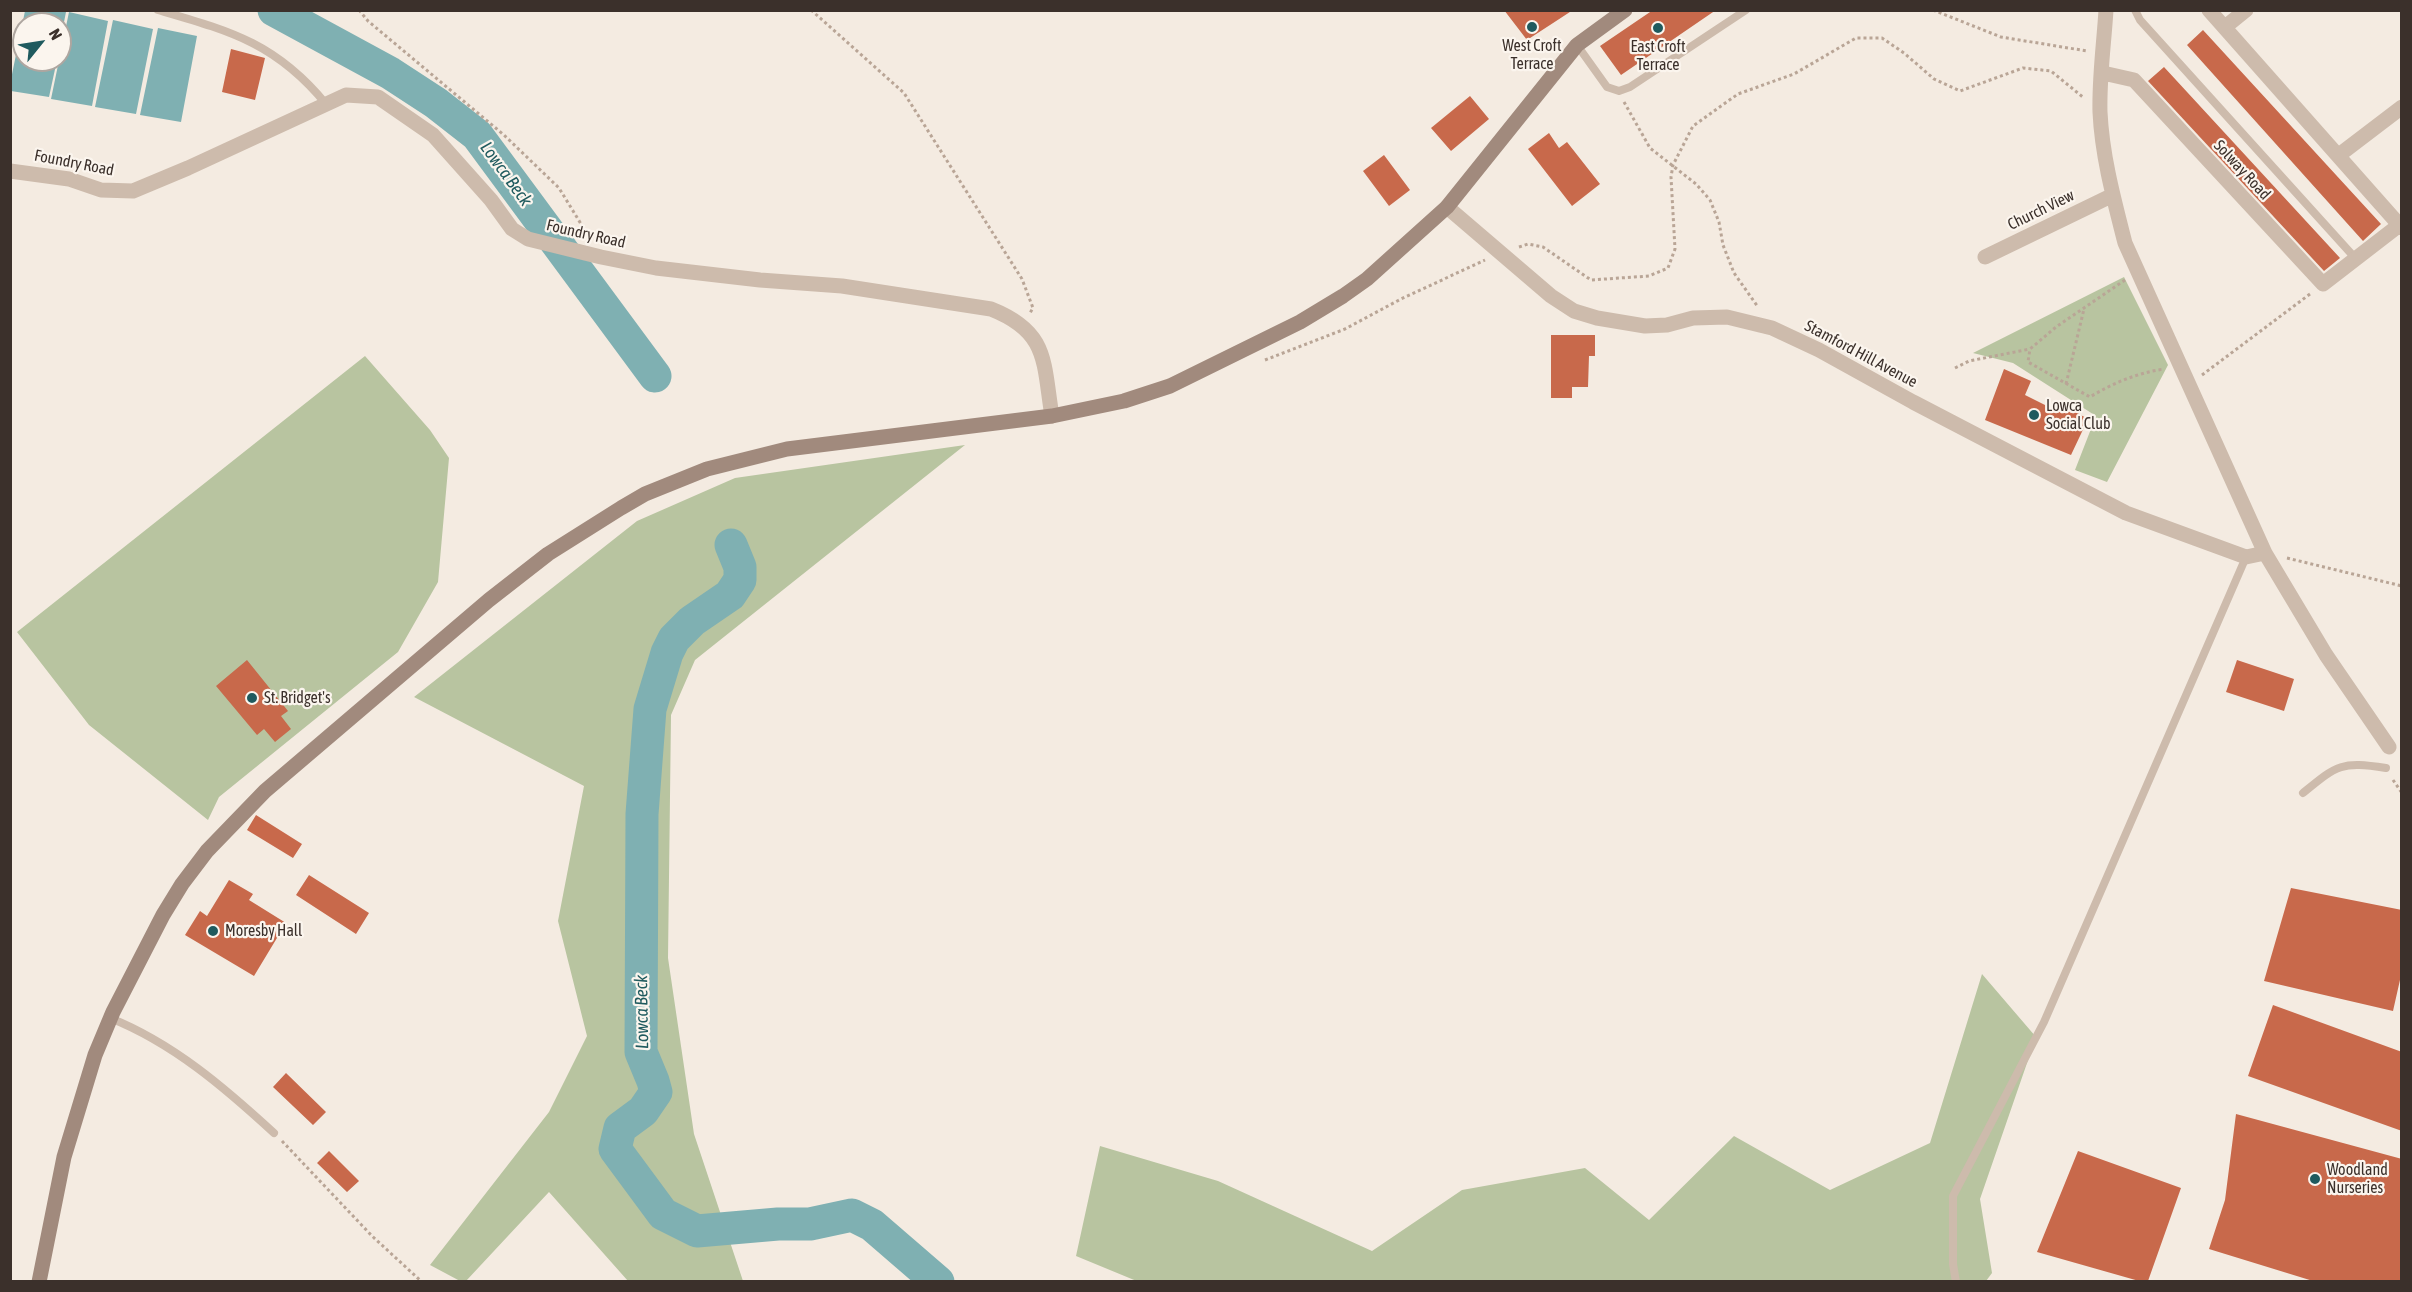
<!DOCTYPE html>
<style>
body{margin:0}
#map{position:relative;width:2412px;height:1292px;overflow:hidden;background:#f4ebe1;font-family:"Asap Condensed",sans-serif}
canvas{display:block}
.frame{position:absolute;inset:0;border:12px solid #3b302b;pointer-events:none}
.north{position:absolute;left:12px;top:12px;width:60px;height:60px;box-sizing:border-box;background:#fbf5ee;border:2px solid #aea6a0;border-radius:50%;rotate:60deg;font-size:16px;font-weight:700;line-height:24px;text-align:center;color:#3b302b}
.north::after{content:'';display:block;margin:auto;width:21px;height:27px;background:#1f5a5e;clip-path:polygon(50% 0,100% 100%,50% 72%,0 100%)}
</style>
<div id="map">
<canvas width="2412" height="1292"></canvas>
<div class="frame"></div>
<div class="north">N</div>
</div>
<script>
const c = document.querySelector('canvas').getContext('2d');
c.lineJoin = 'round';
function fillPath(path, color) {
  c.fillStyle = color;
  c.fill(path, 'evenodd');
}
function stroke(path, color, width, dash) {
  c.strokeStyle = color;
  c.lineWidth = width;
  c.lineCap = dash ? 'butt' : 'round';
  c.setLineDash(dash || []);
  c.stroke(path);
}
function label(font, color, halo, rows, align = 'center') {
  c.font = font + ' "Asap Condensed",sans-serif';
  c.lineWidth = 4.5;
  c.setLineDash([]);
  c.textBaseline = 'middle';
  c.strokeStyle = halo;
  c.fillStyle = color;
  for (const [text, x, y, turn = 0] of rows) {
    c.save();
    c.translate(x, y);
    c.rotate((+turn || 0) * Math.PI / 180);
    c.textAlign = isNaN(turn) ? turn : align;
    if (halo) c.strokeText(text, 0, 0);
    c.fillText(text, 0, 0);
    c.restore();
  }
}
fillPath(new Path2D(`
 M2124,277L2168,365L2107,482L2075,470L2096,416L2013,363L1973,353Z
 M365,356L430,430L449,458L438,582L398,652L219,797L208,820L89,725L17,632Z
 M965,445L695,660L671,715L668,958L694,1134L743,1281H628L549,1192L466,1281H460L430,1265L549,1112L587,1036L558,921L584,786L414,697L637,521L735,478Z
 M1982,974L2036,1037L1980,1199L1992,1273L1986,1281L1139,1282L1076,1256L1100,1146L1218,1181L1372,1251L1462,1190L1585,1168L1649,1220L1734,1136L1830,1190L1930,1143Z`), '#b8c4a0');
fillPath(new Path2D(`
 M60,10L66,12L60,42V24H24V60H57L49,97L11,91V79L25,11Z
 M69,12L108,21L92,106L51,99Z
 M113,20L153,29L136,114L95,107Z
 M158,28L197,36L181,122L140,115Z`), '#7fb0b2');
stroke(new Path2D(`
 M274,10L390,73L436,103L477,135L655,376
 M731,545L740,567V580L730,595L692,621L674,639L667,653L650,709L642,814L641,1052L653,1081L656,1092L643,1111L620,1128L615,1149L663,1214L697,1231L778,1224H810L852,1215L872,1225L938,1282`), '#7fb0b2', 33);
fillPath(new Path2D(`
 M1504,10H1573L1527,40Z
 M1653,10H1716L1621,75L1600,46Z
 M2203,30L2381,224L2363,241L2187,45Z
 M231,49L265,58L255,100L222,92Z
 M2164,67L2340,258L2324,271L2148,81Z
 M1470,96L1489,119L1451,151L1431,128Z
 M1549,133L1559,148L1567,142L1600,184L1572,206L1528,149Z
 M1384,155L1410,190L1389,206L1363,171Z
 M1551,335H1595V356H1589L1588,387H1572V398H1551Z
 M2004,369L2031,381L2025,395L2059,412L2063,405L2088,419L2071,455L1985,420Z
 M247,660L288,711L281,716L291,729L275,742L264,729L257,735L216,686Z
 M2237,660L2294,679L2284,711L2226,692Z
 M256,815L302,844L293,858L247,830Z
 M309,875L369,913L356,934L296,895Z
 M229,880L253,894L249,900L286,923L254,976L185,935L200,911L207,916Z
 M2291,888L2402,910V971L2393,1011L2264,981Z
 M2273,1005L2402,1052V1131L2248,1076Z
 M286,1073L326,1112L313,1125L273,1087Z
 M2236,1114L2402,1159V1281H2313L2209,1249L2225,1200Z
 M329,1151L359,1181L347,1192L317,1163Z
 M2078,1151L2181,1188L2148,1281H2139L2037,1252Z`), '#c8694b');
stroke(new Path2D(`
 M359,10L368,21L504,135L559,188L589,237
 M811,10L904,93L1022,279L1033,308L1030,313
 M1933,10L2001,37L2087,51
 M1624,102L1650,148L1696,184L1710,200L1719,222L1723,245L1734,273L1758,307
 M1519,247L1528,244L1543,247L1591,280L1649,276L1668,268L1675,249L1671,177L1673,165L1693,126L1738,94L1794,74L1856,38H1882L1904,53L1934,79L1960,91L2023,68L2051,71L2084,98
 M2125,280L2056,327L2030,349L2028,362L2090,397C2113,383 2137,373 2164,369
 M1265,360L1345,329L1401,299L1485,260
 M1955,368L1969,361L2030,349
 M2202,375L2310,294
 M2066,384L2084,309
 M2287,558L2402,586
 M2393,780L2402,793
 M282,1141L372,1236L422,1282`), '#b9a596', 3, [3, 3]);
stroke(new Path2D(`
 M158,10C230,31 276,43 326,104
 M2135,10L2140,20L2356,259
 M1577,45L1607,87L1619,91L1630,87L1746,10
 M2303,793C2337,765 2341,761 2386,768
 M110,1018C173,1043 225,1088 274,1133
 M1956,1282L1953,1264V1196L2044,1022L2246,557`), '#cdbbac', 8);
stroke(new Path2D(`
 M2106,10C2104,43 2099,79 2100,112C2102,156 2114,200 2125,243L2265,553L2326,655L2389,747
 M2209,10L2402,228
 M2225,27L2246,10
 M2103,73L2134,80L2323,284L2402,223
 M2339,155L2402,107
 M10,171L69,179L101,190L133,191L188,168L346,95L378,97L433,135L491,200L512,229L528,239L601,257L656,268L760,280L842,286L991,309C1049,332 1043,362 1052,416
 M1447,207L1551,296L1574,311L1597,318L1645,326L1667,325L1693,318L1727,317L1772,328L1819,350L1913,402L2126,513L2246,557L2265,553
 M1985,257L2113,195`), '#cdbbac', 15);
stroke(new Path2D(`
 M39,1282L64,1157L95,1055L113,1012L163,915L182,884L207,851L265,791L489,600L548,554L621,508L645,494L707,469L787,449L1052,416L1124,401L1170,386L1300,322L1343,296L1367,279L1447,207L1577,45L1625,10`), '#a18a7d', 15);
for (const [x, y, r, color] of [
 [1532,27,6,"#1f5a5e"],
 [1658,28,6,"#1f5a5e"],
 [2034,415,6,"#1f5a5e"],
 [252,698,6,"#1f5a5e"],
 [213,931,6,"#1f5a5e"],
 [2315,1179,6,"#1f5a5e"]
]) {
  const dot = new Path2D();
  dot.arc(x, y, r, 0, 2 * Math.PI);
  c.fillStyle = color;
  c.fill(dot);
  stroke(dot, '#fbf5ee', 2);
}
label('16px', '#3b302b', '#fbf5ee', [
 ["West Croft",1532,46,"center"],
 ["Terrace",1532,64,"center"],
 ["East Croft",1658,47,"center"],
 ["Terrace",1658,65,"center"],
 ["Lowca",2046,406],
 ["Social Club",2046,424],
 ["St. Bridget's",264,698],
 ["Moresby Hall",225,931],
 ["Woodland",2327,1170],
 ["Nurseries",2327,1188]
], 'left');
label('16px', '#3b302b', '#fbf5ee', [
 ["Foundry Road",74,163,11],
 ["Solway Road",2242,170,47],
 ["Church View",2041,210,-26],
 ["Foundry Road",586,234,13],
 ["Stamford Hill Avenue",1861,354,28]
]);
label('italic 18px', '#1f5a5e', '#fbf5ee', [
 ["Lowca Beck",506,174,54],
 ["Lowca Beck",642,1012,-91]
]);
</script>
